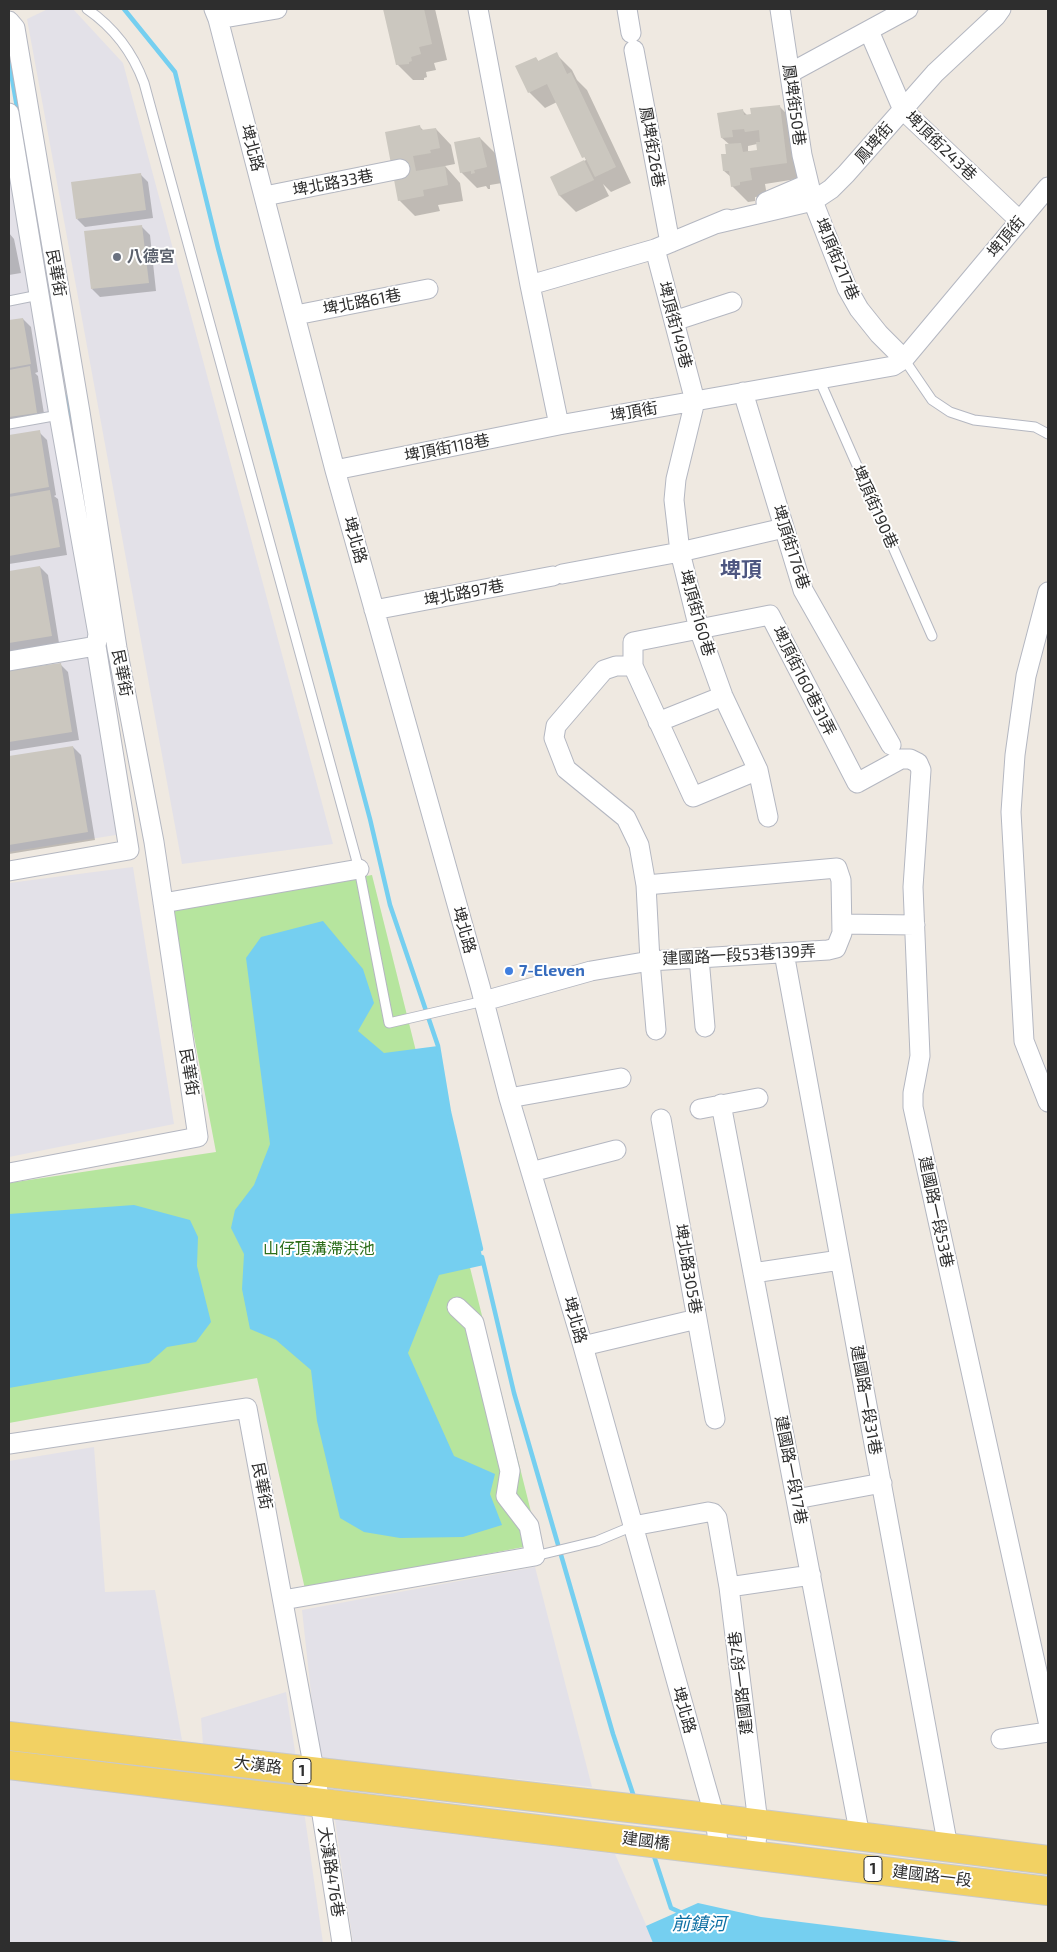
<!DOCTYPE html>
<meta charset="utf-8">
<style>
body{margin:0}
#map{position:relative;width:1057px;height:1952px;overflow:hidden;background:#efe9e1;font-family:"Exo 2",sans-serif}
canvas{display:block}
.frame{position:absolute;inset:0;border:10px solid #2e2e2e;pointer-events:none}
</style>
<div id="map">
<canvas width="1057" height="1952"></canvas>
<div class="frame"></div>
</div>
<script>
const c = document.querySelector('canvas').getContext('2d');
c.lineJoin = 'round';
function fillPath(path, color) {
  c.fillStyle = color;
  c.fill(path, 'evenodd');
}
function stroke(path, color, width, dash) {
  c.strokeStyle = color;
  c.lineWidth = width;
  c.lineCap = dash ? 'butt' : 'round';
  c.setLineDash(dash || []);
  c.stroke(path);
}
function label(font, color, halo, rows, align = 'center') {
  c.font = font + ' "Exo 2","Noto Sans TC",sans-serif';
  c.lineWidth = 4;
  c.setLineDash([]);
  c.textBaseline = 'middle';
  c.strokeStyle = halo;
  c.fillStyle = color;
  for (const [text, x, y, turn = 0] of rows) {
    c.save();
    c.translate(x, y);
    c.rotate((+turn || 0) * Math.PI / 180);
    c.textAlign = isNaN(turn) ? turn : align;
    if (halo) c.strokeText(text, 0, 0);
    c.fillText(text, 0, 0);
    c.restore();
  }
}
fillPath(new Path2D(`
 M48,9H73L123,63L333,844L182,864L27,19Z
 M9,164L122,834L9,852Z
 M133,867L174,1124L9,1157V883Z
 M94,1447L105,1592L155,1590L182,1740L9,1722V1461Z
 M535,1567L592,1787L318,1758L302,1610Z
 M286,1692L296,1758L203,1744L201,1718Z
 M9,1775L304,1811L323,1943H9Z
 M335,1820L615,1854L654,1943H353Z`), '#e3e1e8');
fillPath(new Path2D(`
 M372,875L539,1544L305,1589L257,1378L9,1423V1183L216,1152L170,910Z`), '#b6e59e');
fillPath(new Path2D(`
 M323,921L363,969L374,1003L358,1031L384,1053L438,1046L449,1112L484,1265L439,1275L408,1353L454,1456L495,1474L490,1494L502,1525L463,1537L400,1538L364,1532L340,1518L317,1421L311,1370L276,1340L250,1329L242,1289L244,1254L231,1228L235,1210L254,1185L270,1144L246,958L261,937Z
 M134,1205L190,1220L198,1237L197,1266L211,1322L196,1342L167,1347L149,1363L9,1388V1214Z
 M698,1903L761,1917L969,1943H653L646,1926Z`), '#75cff0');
fillPath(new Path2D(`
 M384,9H435L447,60L434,63L436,70L426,72L427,77L424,78V80H413L397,64Z
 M556,54L572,70L577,80L587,90L631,183L611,192L603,184L609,196L576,212L560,196L551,177L586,160L557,102L545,108L529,92L536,58L539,62Z
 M779,106L795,122L803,178L765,184L767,196L755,197V201L748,202L732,186L731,177L724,171L730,145L722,138L742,110L748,116ZM757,144L758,151H748V146Z
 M420,127L424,131L436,129L451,145L455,164L445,166L460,183L463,201L438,205L440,211L415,216L399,200Z
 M480,138L496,154L502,183L490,185V189H488L486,186L477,188L461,172Z
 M140,174L148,182L153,218L85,227L77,219Z
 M142,227L150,235L156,291L100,297L92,289Z
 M9,233L14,239L21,273L9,275Z
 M23,319L31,327L38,372L35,373L38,376L45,420L9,426V322Z
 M39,432L47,440L56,495L54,496L58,499L67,555L9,564V436Z
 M40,567L48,575L59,643L9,652V572Z
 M60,664L68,672L79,740L9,751V672Z
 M73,747L81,755L95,840L9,854V758Z`), '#0003');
stroke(new Path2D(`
 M124,9L175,72L218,248L370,819L390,905L438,1046L449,1112L481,1249
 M9,61L18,113
 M66,397L70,424
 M482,1257L514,1393L613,1734L635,1800
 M653,1853L671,1908L682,1913`), '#75cff0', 4.5);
fillPath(new Path2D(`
 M383,9H424L432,44L419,47L421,54L411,57L412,61L409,62V64L396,65Z
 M557,52L567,74L571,72L616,167L595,177L585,157L582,158L547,84L528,93L515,66L536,57L538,61Z
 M780,105L787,163L750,168L752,180L740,182V185L731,187L729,171H723L721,154H726L725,144L741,143L743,152L757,150L756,142H760L759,130L745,132L744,129L732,130L733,137L721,138L717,113L743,109L744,115L751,114L750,108Z
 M420,125L421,130L436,128L440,148L430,150L431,153L413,156L416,171L445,166L448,185L423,190L424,196L398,201L385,132Z
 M480,137L487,167L474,170L475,173L471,174V171L460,173L454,142Z
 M584,160L594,180L559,196L550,177Z
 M141,173L146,210L76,219L71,182Z
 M142,225L149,283L91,289L84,231Z
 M23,318L31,364L9,368V320Z
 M30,366L37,413L9,417V370Z
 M40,430L49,487L9,494V435Z
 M50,490L60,547L9,556V497Z
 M40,566L52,636L9,643V571Z
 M61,663L72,732L9,742V670Z
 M73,746L88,832L9,845V756Z`), '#cbc7bf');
const service = new Path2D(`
 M87,9C113,27 133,53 144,83L359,869L389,1023L484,1001
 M9,301L39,295
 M904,359L932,400L950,412L974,420L1035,427L1048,434
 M819,379L932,636
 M9,424L59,415
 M535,1556L597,1541L633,1526`);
const minor = new Path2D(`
 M214,9L218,19L335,470L480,986L509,1098L583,1346L703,1776L715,1818L719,1850
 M478,9L530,285L559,425L893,366L904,359L1048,187
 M627,9L631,33
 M780,9L802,155L813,201L847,288L859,309L879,334L904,359
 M218,19L277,9
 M9,21L15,28L80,412L117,648L154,842L198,1137L9,1173
 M869,31L903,110L1020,221
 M634,50L670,243
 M790,73L908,9
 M9,113L59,415L98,634L96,646L129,850L9,871
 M265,196L400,169
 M766,202L808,184
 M715,224L813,201L831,189L846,174L935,73L996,16L1001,9
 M655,249L695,401L676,479L674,500L680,552L699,629L723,696L758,770L768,817
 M530,285L655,249L727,219
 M296,315L428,289
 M674,321L732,302
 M743,392L803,590L891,745
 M335,470L559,425
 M562,574L680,552L784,528
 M1048,592L1026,676L1015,755L1011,812L1024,1041L1048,1102
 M374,610L553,576
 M9,661L96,646
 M633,666H616L604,670L556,726L554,738L566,769L626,818L639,845L646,885L650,961L656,1030
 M658,722L723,696
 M758,770L693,797L633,666V642L770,615L857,783L901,759H910L918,763L921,770L913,887L920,1056L913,1093V1107L1048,1721
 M163,903L359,869
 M842,924L915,925
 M784,953L948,1847
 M699,958L705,1027
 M484,1001L591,971L650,961L828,950L836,948L842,933L841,880L837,868L646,885
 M509,1098L621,1078
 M721,1104L860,1836
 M700,1109L758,1098
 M661,1119L715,1419
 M531,1172L616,1150
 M753,1273L840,1260
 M583,1346L697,1319
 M9,1444L247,1408L320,1802L342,1943
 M796,1499L882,1483
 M633,1526L708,1512L713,1513L717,1518L729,1587L758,1823L755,1854
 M729,1587L811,1575
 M283,1600L535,1556L529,1526L506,1496L510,1471L474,1323L457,1307
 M1001,1739L1048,1732`);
const primary = new Path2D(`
 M9,1736L698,1816L1048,1860
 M9,1765L1048,1891`);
stroke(service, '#b4b7c1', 11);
stroke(minor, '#b4b7c1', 21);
stroke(primary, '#c9c9c9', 30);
stroke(service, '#fff', 9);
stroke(minor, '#fff', 19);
stroke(primary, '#f2d163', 28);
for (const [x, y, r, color] of [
 [117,257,5,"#6b7280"],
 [509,971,5,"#3f7fe0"]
]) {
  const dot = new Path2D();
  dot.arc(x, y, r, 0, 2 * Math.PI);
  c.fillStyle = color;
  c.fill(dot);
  stroke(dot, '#fff', 2);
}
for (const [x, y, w] of [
 [302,1771,18],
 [873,1869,18]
]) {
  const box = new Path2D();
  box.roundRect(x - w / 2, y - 12.5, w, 25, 4);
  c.fillStyle = '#fff';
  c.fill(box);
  stroke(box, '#2e2e2e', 1);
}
label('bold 15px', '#2e2e2e', null, [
 ["1",302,1771],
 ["1",873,1869]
]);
label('16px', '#2e2e2e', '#fff', [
 ["鳳埤街50巷",794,105,82],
 ["鳳埤街",874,143,-49],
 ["埤頂街243巷",941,146,44],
 ["鳳埤街26巷",652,147,80],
 ["埤北路",252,148,75],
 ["埤北路33巷",333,183,-11],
 ["埤頂街",1006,237,-50],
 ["埤頂街217巷",837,259,67],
 ["民華街",56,273,80],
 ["埤北路61巷",362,302,-11],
 ["埤頂街149巷",675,325,75],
 ["埤頂街",634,412,-10],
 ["埤頂街118巷",447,448,-11],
 ["埤頂街190巷",875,507,66],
 ["埤北路",355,540,74],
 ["埤頂街176巷",791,547,72],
 ["埤北路97巷",464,593,-11],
 ["埤頂街160巷",697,613,74],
 ["民華街",122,673,79],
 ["埤頂街160巷31弄",804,681,63],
 ["埤北路",464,930,74],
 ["建國路一段53巷139弄",739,955,-3],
 ["民華街",189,1072,81],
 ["建國路一段53巷",936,1212,78],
 ["埤北路305巷",688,1269,80],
 ["埤北路",575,1320,74],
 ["建國路一段31巷",866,1400,80],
 ["建國路一段17巷",791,1470,79],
 ["民華街",262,1486,79],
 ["建國路一段7巷",741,1683,-97],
 ["埤北路",684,1710,74],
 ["大漢路",258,1765,7],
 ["建國橋",646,1841,7],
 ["大漢路476巷",331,1872,81],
 ["建國路一段",932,1876,7]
]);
label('bold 16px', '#5b616d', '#fff', [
 ["八德宮",127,257]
], 'left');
label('bold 16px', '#366cbe', '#fff', [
 ["7-Eleven",519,971]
], 'left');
label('16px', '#2c6e1b', '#fff', [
 ["山仔頂溝滯洪池",319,1249]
]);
label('italic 18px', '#0d6fa3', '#fff', [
 ["前鎮河",699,1924]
]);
label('bold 21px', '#4d5680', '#fff', [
 ["埤頂",741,570]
]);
</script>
